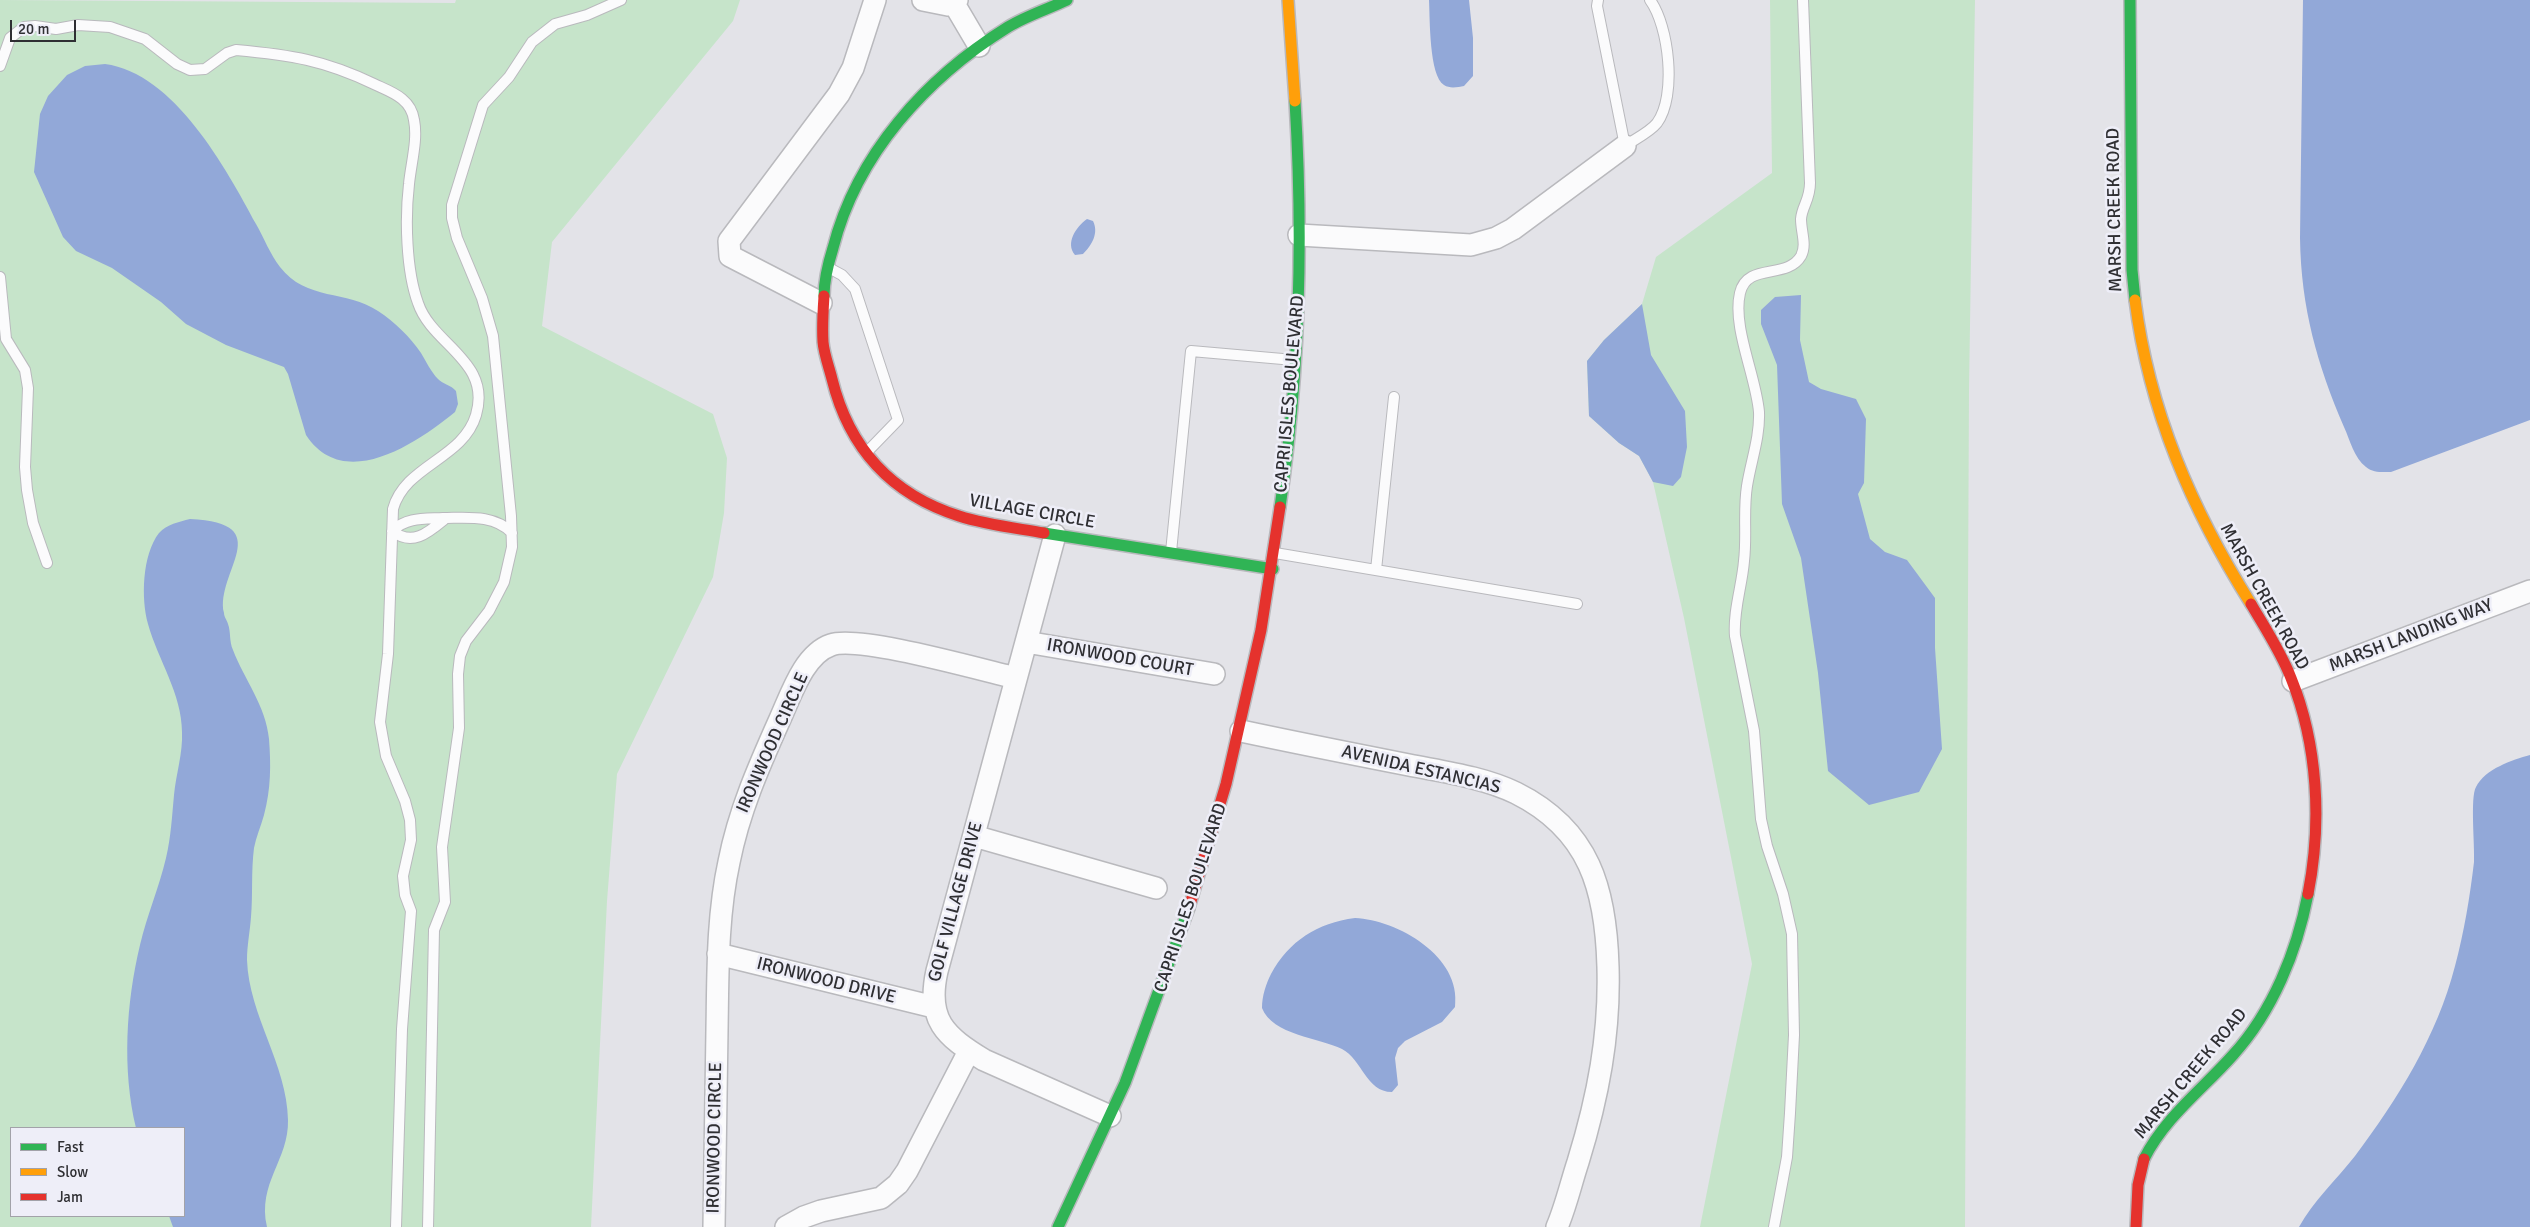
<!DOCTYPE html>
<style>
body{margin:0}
#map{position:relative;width:2530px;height:1227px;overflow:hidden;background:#e3e3e8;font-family:Signika,sans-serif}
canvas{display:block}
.legend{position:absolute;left:10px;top:1127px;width:175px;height:90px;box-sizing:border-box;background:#eeeef8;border:1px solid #a2a2a9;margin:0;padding:6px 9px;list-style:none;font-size:15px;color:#2f2f33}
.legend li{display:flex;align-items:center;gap:10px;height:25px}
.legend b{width:25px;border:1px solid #a2a2a9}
.scale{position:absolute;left:10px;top:20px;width:66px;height:22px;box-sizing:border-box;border:2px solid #2f2f33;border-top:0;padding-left:6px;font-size:15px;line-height:18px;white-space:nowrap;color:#2f2f33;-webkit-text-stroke:4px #eeeef8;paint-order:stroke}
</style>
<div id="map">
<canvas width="2530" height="1227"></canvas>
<ul class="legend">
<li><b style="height:6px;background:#30b455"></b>Fast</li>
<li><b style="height:6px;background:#ff9f0a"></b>Slow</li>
<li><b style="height:6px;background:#e5322d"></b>Jam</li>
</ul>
<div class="scale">20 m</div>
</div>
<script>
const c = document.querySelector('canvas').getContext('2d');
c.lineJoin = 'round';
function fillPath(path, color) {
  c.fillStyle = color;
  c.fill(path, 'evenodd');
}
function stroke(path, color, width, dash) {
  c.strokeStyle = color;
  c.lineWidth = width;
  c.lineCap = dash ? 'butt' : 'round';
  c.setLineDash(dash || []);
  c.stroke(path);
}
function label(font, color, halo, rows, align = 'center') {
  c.font = font + ' Signika,sans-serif';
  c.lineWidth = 5;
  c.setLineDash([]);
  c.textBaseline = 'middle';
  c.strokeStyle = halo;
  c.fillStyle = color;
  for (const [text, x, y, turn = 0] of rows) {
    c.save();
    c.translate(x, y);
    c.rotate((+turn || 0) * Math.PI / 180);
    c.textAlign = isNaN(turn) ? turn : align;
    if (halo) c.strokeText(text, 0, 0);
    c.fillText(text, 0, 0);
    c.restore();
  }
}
fillPath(new Path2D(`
 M0,0L455,3L456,0H740L733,21L552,242L542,326L713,414L727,458L724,513L713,577L617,774L607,901L591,1227H0ZM11,1128H184V1216H11Z
 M1770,0H1975L1969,390L1965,1227H1700L1752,964L1684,618L1653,482L1639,456L1619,443L1589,416L1587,361L1604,340L1642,304L1656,257L1772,173Z`), '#c6e4ca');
fillPath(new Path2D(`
 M1429,0H1469L1473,38V76L1464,86C1458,87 1450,89 1444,85C1429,76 1430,18 1429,0Z
 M2303,0H2530V420L2391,472C2382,472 2373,473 2366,467C2354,458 2350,440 2344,427C2317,364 2301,308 2300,238Z
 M105,64C174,73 226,168 256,224C264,238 270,254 280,267C306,301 347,290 378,311C395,322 410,337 421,353C426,361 431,372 438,379C443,384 451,385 456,391L458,404L455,412C417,443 344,493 306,435L288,374L284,367L226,345L186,324L161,302L112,268L76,251L63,237L34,172L40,114L48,96L67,75L85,66Z
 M1087,219L1093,221C1099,233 1092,245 1083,254L1075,255C1065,243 1076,227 1087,219Z
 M1801,295L1800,340L1809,382L1821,389L1856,399L1866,419L1864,483L1858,494L1870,539L1885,552L1907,560L1935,598V648L1942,749L1919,792L1869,805L1828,771L1818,673L1801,558L1782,504L1777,365L1761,324V310L1775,297Z
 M1642,304L1651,355L1685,411L1687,447L1681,477L1673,486L1653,482L1639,456L1619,443L1589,416L1587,361L1604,340Z
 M190,519C279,523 215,572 224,613C224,617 227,620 228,624C231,632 229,641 233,650C244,679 266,706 269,739C271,765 271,789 264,815C261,826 256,837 254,848C251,871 253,895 251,917C250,931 247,946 247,960C249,1016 287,1064 288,1120C289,1160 257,1183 267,1227H173L169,1216H184V1128H136C122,1070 126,1003 140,945C147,915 159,888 166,858C171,837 172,816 174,795C176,774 183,753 182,732C182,694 158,660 148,624C141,599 142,555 159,533C167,524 179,522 190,519Z
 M2530,755V1227H2299C2313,1201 2337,1179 2355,1156C2398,1099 2437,1036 2455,966C2464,933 2470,896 2474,862C2475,845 2470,797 2476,787C2485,769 2512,760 2530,755Z
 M1355,918C1397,920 1462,956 1455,1007L1442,1022L1405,1041L1398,1048L1395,1058L1398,1085L1392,1092C1366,1092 1362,1059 1342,1049C1320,1038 1272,1035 1262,1008C1262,996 1266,984 1271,974C1289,941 1317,923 1355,918Z`), '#92a8d8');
const lane = new Path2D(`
 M1598,0L1597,6L1625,146C1635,139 1650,132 1657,123C1677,96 1669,26 1650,0
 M0,66L10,38L24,27L35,26L56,29L78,25L110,27L145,39L177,64L190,70L205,69L227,53L236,50C291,55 324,60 374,84C391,92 411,98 414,120C418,140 411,163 409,184C405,218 406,270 418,303C432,345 492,361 476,415C463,459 405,465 393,509L388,654L380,722L386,756L405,801L410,820L411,840L403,876L405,895L411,911L402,1029L396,1227
 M829,268L842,275L855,289L898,420L866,453
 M0,277L6,339L25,370L28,388L25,467L27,490L33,523L47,563
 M446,518C429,532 413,547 392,531C407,517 424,519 443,518C466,518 494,514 512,533
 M1171,552L1191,351L1294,360
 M1275,553L1577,604
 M1376,570L1394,397
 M428,1227L434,930L445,902L442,847L459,728L458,674L460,656L466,641L489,611L504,582L512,547L511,516L493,336L482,298L457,238L452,218V205L483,105L509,77L532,42L555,24L587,15L621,0
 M1774,1227L1787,1157L1790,1113L1794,1035L1792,934L1783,894L1767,846L1761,819L1754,731L1735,636C1733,611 1742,586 1744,561C1747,536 1743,511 1747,486C1751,461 1760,437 1759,412C1756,376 1732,327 1740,293C1747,262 1787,280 1801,256C1807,245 1801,232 1801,219C1802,206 1810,200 1810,183L1803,0`);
const street = new Path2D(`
 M923,0L948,5L957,0
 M953,2L979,46
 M1299,235L1471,245L1496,238L1513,229L1625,146
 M821,303L730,256L729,241L839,94L853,68L875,0
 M1055,535L937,971C926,1020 945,1036 984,1060L1110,1116
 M1026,642L1214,674
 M2293,681L2530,591
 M1241,731C1297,743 1353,754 1409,765C1444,772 1483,777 1516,793C1590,830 1606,890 1608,967C1610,1035 1598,1097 1578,1162C1571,1183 1566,1206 1557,1227
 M974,836L1156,888
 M718,954L934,1007
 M714,1227C715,1161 716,1096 717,1030C718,974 717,917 729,862C739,811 759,766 780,719C791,695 804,654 831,645C859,635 981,670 1016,678
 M786,1227L804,1217L821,1211L881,1198L898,1184L907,1171L969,1051`);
const fast = new Path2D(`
 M2130,0L2132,270L2135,300
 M824,296C824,279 828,264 833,248C857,154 926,78 1008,27C1026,16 1048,9 1067,0
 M1280,507C1300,375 1303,234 1295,101
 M1044,533L1273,569
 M2144,1159C2165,1117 2203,1089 2233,1055C2273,1011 2297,951 2308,894
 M1058,1227L1125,1083L1189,908`);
const slow = new Path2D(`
 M1288,0L1295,101
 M2135,300C2149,411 2192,510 2251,604`);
const jam = new Path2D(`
 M824,296C823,311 822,327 823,342C824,354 829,367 832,379C849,448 890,494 959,516C987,525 1016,528 1044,533
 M2251,604C2265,628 2281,652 2291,678C2318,745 2322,823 2308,894
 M1189,908L1226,784L1261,630L1280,507
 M2136,1227L2138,1185L2144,1159`);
stroke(lane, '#b9b9bd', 12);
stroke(street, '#b9b9bd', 24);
stroke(fast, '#b9b9bd', 14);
stroke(slow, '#b9b9bd', 14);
stroke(jam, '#b9b9bd', 14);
stroke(lane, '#fbfbfc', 10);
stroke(street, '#fbfbfc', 21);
stroke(fast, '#30b455', 11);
stroke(slow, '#ff9f0a', 11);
stroke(jam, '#e5322d', 11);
label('18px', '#2f2f33', '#eeeef8', [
 ["MARSH CREEK ROAD",2115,210,-91],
 ["CAPRI ISLES BOULEVARD",1290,394,-85],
 ["VILLAGE CIRCLE",1032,512,10],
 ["MARSH CREEK ROAD",2264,597,61],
 ["MARSH LANDING WAY",2411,636,-21],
 ["IRONWOOD COURT",1120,658,10],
 ["IRONWOOD CIRCLE",773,743,-66],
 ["AVENIDA ESTANCIAS",1421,770,13],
 ["CAPRI ISLES BOULEVARD",1191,898,-72],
 ["GOLF VILLAGE DRIVE",956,902,-75],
 ["IRONWOOD DRIVE",826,981,14],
 ["MARSH CREEK ROAD",2191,1074,-50],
 ["IRONWOOD CIRCLE",715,1138,-89]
]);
</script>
